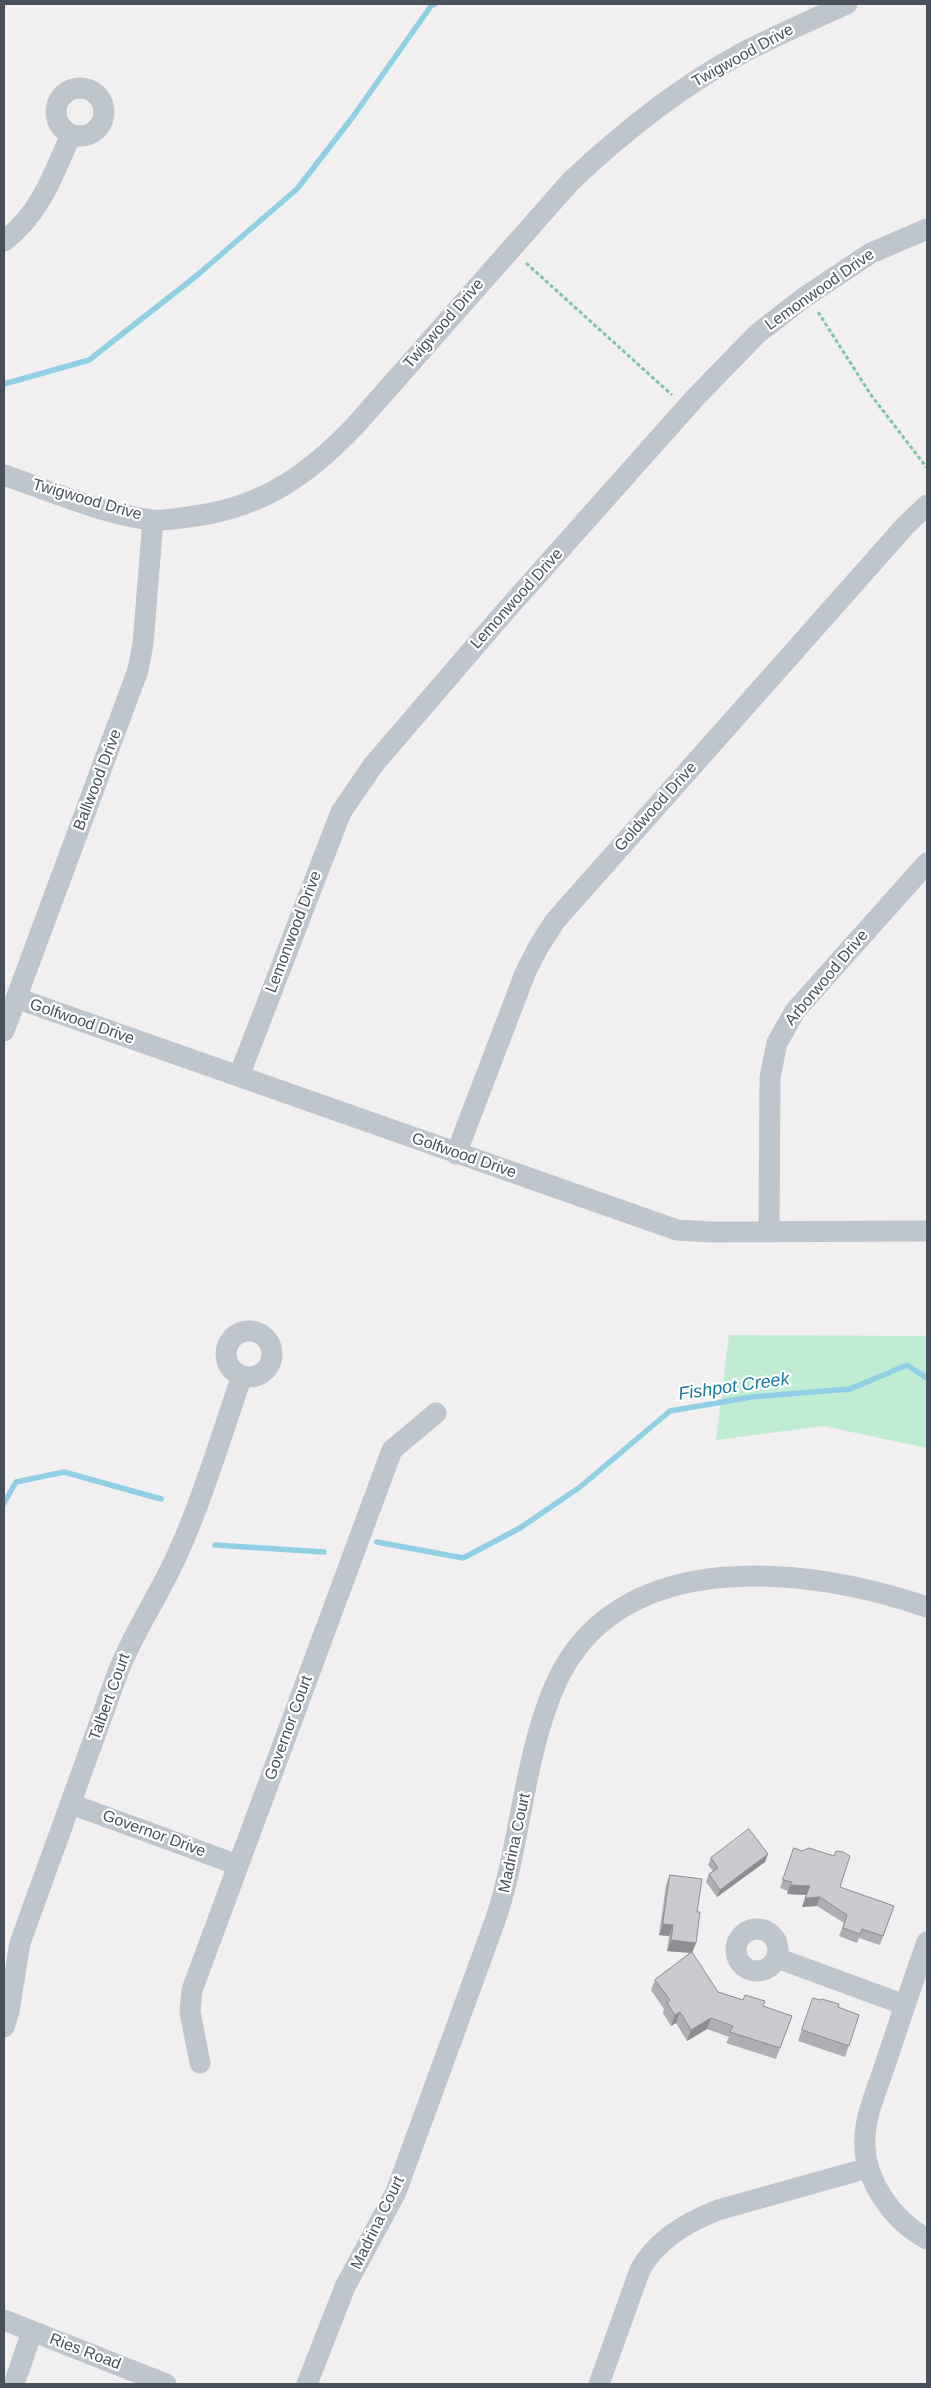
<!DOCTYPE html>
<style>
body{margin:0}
#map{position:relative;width:931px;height:2388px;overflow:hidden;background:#f1efef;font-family:Arial,sans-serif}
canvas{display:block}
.frame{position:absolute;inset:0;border:5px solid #48515b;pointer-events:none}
</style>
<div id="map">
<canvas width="931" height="2388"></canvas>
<div class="frame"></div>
</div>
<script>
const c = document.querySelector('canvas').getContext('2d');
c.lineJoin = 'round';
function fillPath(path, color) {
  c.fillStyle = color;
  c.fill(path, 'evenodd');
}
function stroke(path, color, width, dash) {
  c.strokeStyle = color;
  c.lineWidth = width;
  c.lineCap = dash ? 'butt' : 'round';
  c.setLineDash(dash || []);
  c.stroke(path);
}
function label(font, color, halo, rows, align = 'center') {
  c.font = font + ' Arial,sans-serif';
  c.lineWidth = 4.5;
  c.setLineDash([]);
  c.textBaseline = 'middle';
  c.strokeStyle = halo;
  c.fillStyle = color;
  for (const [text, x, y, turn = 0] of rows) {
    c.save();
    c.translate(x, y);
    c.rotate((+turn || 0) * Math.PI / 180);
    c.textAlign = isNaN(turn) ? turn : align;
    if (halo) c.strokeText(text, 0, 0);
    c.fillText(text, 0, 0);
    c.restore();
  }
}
fillPath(new Path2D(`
 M729,1335L927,1336V1448L823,1426L716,1440Z`), '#c1ecd4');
stroke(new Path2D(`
 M4,384L89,360L195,277L297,189L352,118L431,6L435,4
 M4,1503L16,1482L64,1472L161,1499
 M377,1542L463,1558L520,1528L580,1487L670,1411L751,1397L850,1389L907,1365L927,1378
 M215,1545L324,1552`), '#91cfe5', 5.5);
stroke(new Path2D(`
 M526,263L672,395
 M818,312L871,395L927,468`), '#7cc7a6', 3, [4, 2.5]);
stroke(new Path2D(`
 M56 112a24 24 0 1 1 48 0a24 24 0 1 1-48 0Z
 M4,241C40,214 54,174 71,134
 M4,475C50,491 105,515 153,520C167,521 182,518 195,516C262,507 308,475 354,427L571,181C623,132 681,86 744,52C778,35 813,19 847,4
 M16,998L677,1230L712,1232L927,1231
 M4,1031L138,670L143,644L153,520
 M239,1076L341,812L374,764L502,615L694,399L757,334L802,299L871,253L927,229
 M456,1154L526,971L539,946L555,921L906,525L927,505
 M769,1232L770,1077L777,1043L795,1011L927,863
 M226 1354a23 23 0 1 1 46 0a23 23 0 1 1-46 0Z
 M71,1804L238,1865
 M736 1950a21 21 0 1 1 42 0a21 21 0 1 1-42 0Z
 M927,1942C912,1984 898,2026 884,2068C877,2090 866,2113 865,2137C862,2178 892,2220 927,2239
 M777,1958L905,2005
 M4,2027L9,2011L20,1943L118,1672C134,1631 160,1594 178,1553C203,1498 222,1433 242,1376
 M200,2063L190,2012L192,1990L392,1450L436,1413
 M4,2320L166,2384
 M14,2384L32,2332
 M307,2384L345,2287L396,2192L495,1921C521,1845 523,1757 556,1683C619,1544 809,1566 927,1607
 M599,2384L640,2270C656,2240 687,2222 718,2210L868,2168`), '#bec5cd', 21);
fillPath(new Path2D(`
 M794,1848L840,1887L894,1906L880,1945L859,1938L857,1943L839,1936L844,1923L817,1906L802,1907L807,1895L787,1894L788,1891L780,1888Z
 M711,1858L765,1862L717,1897L706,1882L709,1874L713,1871L708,1865Z
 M670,1875L697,1912L696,1943L692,1953L718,1992L792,2016L776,2059L726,2043L729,2037L707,2029L687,2041L676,2023L671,2026L663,2013L664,2009L651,1990L655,1980L690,1953L667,1951L669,1936L659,1935L666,1885Z
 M813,1998L859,2015L845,2057L798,2041Z`), '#adafb4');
fillPath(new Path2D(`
 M768,1854L765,1862L717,1897L720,1890Z
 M790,1885L810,1886L807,1895L787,1894Z
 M820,1897L817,1906L802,1907L805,1898Z
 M663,1924L673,1925L669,1936L659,1935Z
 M671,1940L696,1943L692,1953L667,1951Z
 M680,2012L676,2023L671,2026L675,2015Z
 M711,2018L707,2029L687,2041L691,2030Z`), '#8d8e92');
const building = new Path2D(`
 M749,1829L768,1854L720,1890L709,1874L718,1868L711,1858Z
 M794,1848L802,1851L809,1848L834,1856L836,1851L843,1852L850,1856L840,1887L894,1906L883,1936L862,1929L860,1934L843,1928L847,1915L820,1897L805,1898L810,1886L790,1885L792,1882L783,1880Z
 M670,1875L702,1879L697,1912H700L696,1943L671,1940L673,1925L663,1924Z
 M692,1952L718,1992L743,2000L745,1995L765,2001L763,2006L792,2016L780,2048L730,2032L733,2026L711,2018L691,2030L680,2012L675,2015L667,2003L670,2000L655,1980Z
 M813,1998L820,2000L822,1999L839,2004L838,2007L859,2015L849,2046L802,2030Z`);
fillPath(building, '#c9cbd1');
stroke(building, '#8d8e92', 1);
label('16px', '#48515b', '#fff', [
 ["Twigwood Drive",743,56,-29],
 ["Lemonwood Drive",820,290,-35],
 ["Twigwood Drive",444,324,-49],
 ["Twigwood Drive",87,500,16],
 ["Lemonwood Drive",517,599,-48],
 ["Ballwood Drive",98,780,-69],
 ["Goldwood Drive",656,807,-48],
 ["Lemonwood Drive",294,932,-69],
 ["Arborwood Drive",827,978,-50],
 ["Golfwood Drive",82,1022,19],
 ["Golfwood Drive",464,1156,19],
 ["Talbert Court",110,1697,-70],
 ["Governor Court",289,1728,-70],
 ["Governor Drive",154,1834,20],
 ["Madrina Court",515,1843,-78],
 ["Madrina Court",378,2223,-64],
 ["Ries Road",85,2352,21]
]);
label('italic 18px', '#177a9f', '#fff', [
 ["Fishpot Creek",734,1387,-8]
]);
</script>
